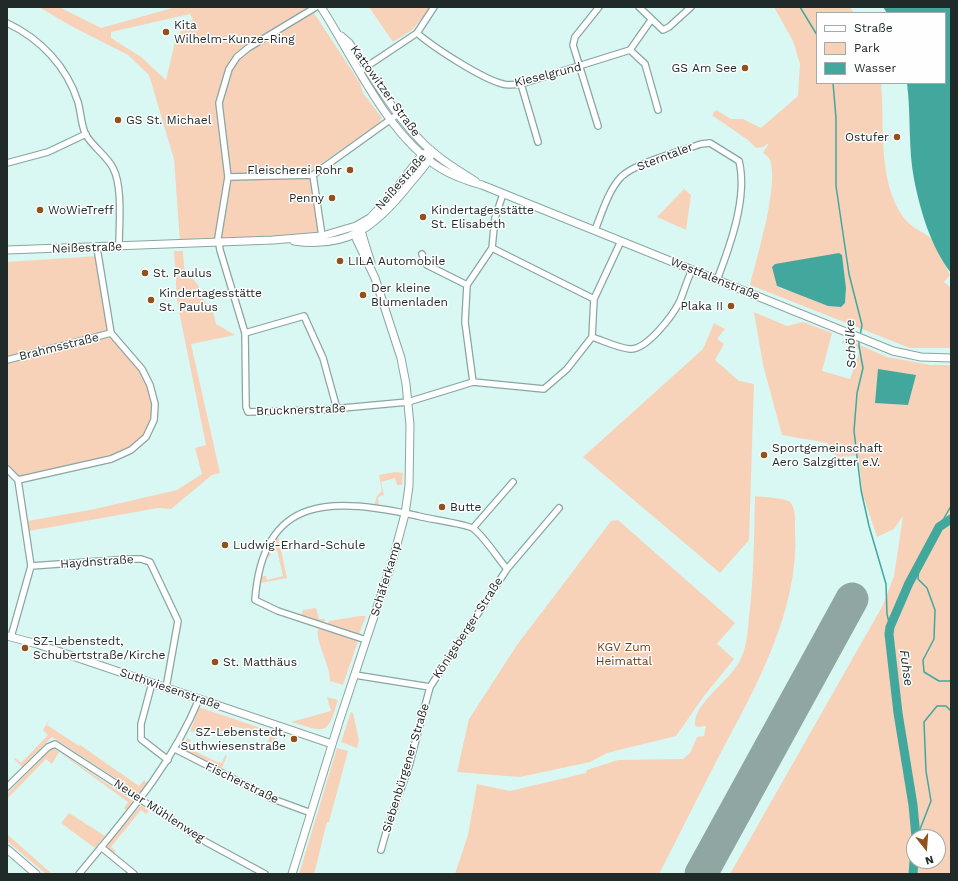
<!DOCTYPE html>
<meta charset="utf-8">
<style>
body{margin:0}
#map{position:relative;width:958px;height:881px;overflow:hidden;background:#d9f8f3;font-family:"Work Sans",sans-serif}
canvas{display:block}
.frame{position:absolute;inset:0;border:8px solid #202b29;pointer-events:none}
.legend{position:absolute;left:816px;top:12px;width:130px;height:72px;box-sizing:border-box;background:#fefefe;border:1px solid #a5aaa9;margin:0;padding:5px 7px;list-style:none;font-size:12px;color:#202b29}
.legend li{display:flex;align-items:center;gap:8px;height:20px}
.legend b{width:20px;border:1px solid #a5aaa9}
.north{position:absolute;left:906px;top:829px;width:40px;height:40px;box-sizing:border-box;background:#fefefe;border:1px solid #a5aaa9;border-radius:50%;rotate:163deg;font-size:11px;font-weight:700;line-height:16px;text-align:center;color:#202b29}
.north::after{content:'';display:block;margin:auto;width:14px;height:18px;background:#91511b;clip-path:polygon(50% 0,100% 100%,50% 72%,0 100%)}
</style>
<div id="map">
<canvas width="958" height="881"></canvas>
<div class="frame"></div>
<ul class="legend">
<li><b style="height:5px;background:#fff"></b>Straße</li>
<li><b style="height:11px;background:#f7d2b9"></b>Park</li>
<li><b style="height:11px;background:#42a89d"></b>Wasser</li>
</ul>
<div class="north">N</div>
</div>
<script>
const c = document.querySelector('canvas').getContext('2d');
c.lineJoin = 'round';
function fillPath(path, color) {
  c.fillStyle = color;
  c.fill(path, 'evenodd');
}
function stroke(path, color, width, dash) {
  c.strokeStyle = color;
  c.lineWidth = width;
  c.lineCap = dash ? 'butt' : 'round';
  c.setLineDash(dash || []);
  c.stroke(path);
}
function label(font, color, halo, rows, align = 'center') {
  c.font = font + ' "Work Sans",sans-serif';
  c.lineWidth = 3;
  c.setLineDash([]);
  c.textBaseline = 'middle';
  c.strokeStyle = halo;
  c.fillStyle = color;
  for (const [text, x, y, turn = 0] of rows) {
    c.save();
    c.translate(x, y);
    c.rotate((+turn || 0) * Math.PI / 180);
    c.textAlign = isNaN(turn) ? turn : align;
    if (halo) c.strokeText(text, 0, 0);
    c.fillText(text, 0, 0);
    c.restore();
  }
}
fillPath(new Path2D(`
 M39,7H59L101,28L176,7H310L360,83L363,93L382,118L378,124L312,170L322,236L180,243L174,159L149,75L128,55L71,26ZM190,14L193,19L182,29L176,38L166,80L141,57L111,38V32Z
 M369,7H431L412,30L393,42Z
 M774,7H850L854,13H817V83H881C885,126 877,179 903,217C911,228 923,231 932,239C936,243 946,268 950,275L944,282L951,288V348H910L750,285C757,256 779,186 770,160C769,157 766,155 763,153L769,143L763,147L756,148L748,140L713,116V113L716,110L731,119H743L761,128L798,96L800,64L793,41ZM842,256L846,288L845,303L828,306L800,294L782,289L777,286Z
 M684,189L691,195L686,230L657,217Z
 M174,251H183L184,268L198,285L205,302L212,307L216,324L235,335L191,344L220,473L212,475L171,509L158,508L29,531L28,521L95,509L177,490L202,474L195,448L206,445L177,301Z
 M98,256L111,333L128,351L150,385L154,420L138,445L111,459L18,480L7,469V262Z
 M754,312L787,326L803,322L832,333L822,371L850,379L860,350L842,343L844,338L887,357L931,365H951V874H730L883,605L894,576L903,516L894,529L877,537L862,492L859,459L856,456L837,457L829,449L828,443L782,435L763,365ZM914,837H938V861H914Z
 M714,323L725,329L717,339L724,344L715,360L739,381L754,384L749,540L720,573L583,457L703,349Z
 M395,472L403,473L402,485H397L395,478L381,482L384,495L378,497L379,506L374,505L377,496L382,491L379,475Z
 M755,496C762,497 786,498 790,502C796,508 795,521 795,529C800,611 755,688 718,758C698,797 679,835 659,874H455L468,835L477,784L510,791L586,773L587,770L618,760L683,759L690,753L697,737L704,736L706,726L697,727L695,725C693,702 734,679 742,656C747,644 748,630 749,617C754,577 754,536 755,496Z
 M618,520L735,623L717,644L734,659L704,696L676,736L607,753L590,762L520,777L457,772L469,719L517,645L611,521Z
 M278,536L287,578L261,583L262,576H266L267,580L283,576L277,550L270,552L271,556L267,557Z
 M316,608L319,619H325L324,623L301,615L303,610Z
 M360,616H366L359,634L328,624L329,621Z
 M318,628L358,641L343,685L330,681C330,663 315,643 318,628Z
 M327,697L338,700C327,737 326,732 291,722L331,711Z
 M199,708H201L279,734L272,743L268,742L270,736L233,726L231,732L202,730L190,732Z
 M351,712L353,713L359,740L357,748L341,742Z
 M50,718L47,725L79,746L80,745L139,786L144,780L147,783L140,794L52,737L22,767L14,759L15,758L21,763L48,735L43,730Z
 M187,738L191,740L188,748L217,762L222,763L225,755L227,756L221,770L180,750Z
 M337,748L348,751L329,822H327C322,839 319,857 314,874H299Z
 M55,749L133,801L126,810L124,808L128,802L59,752L52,764L46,759L7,799V794L49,750Z
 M141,805L149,811L146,814L141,810L111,847L116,851L114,853L106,847Z
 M69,813L105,836L95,848L61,823Z
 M7,834L52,874H46L7,841Z`), '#f7d2b9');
fillPath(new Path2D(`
 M883,7H951V273C931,247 920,210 914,179C908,149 911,114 907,83H945V13H887Z
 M839,253L842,255L846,288L845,303L841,307L828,306L777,286L772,267L775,264Z
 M878,369L916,375L908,405L875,403Z`), '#42a89d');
stroke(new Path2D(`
 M800,7L817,35
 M833,83L836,118V186L849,274L862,325L860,336
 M859,340V346L863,368L857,393L854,431L861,490L869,526L886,584L887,614L890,627
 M939,527L951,506
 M919,564L918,579L927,588L935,610L934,639L923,660L924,672L939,681H951
 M917,837L931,801L926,771L924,722L937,706H946L951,711`), '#42a89d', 1.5);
stroke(new Path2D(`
 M916,837L913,805L898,713L889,634L890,627L909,583L939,527L951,519
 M913,874L914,861`), '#42a89d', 9);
stroke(new Path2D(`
 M701,874L852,599`), '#90a6a3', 33);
const minor = new Path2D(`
 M316,7L248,48L237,57L229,69L219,103L228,177L218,238L220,250L245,333L246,407L248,412L321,410L408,402L473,382L544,389L567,369L592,337L594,299L621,241
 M639,7L663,30L669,27L691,7
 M7,23C41,39 67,67 78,102C81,112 81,126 86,135C93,147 107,156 113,168C123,187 119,225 119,247
 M417,33C433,47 482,79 503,84C508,86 515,84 521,84L630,50L651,20
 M630,50L645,64L658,110
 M363,69L417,33L434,7
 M521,84L538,142
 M598,126L573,45L575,37L599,7
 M7,163L48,152L86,134
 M313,175L322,236
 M228,177L313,175L398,114
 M595,230C602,213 608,191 621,177C635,163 681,151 701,144L710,143L739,161C748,197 730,246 717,280
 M492,248L594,299
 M422,254L427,265L467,285
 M245,333L304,316L323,358L337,409
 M592,337C604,341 618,348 630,349C647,350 673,315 680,301C684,291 687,280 692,270
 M7,360L111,333
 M473,382L465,322L467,285L492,248L495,218L503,194
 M7,469L18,480L31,566L11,637
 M18,480L111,459L131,450L146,437L154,420L155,404L150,385L142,369L111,333L97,248
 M473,528L513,482
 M31,566L130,559H141L150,562L178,621L166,688
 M507,569L559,508
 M355,675L430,687L507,569C497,557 485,538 474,529C468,524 428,519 418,516C334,498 263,492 255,600L278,611L366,640
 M152,683L141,724V739L168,760
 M175,749L273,799L311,813
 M7,787L48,747L55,744L206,842L265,874
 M101,847L134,874
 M381,850L387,829L409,766L430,687
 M79,874C125,818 171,767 199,699`);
const tertiary = new Path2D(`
 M321,7C354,58 387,135 440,168C453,176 467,181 482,185L893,351L921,357L951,358
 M341,36L349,43C373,75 392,112 420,140C436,157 456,169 475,181
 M358,228L361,231L371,263
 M294,241C348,249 376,226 408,186C415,177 425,168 430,157
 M7,250L273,240L322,236L356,226L370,218L388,199L422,155L431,150
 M7,636L37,644L332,744
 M7,849L36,874
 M292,874L339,722L393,559L405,514L409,486L410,425L406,384L401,358L375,278L354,234`);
stroke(minor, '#89a6a2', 8);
stroke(tertiary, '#89a6a2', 9);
stroke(minor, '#fff', 5.5);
stroke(tertiary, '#fff', 7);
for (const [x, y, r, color] of [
 [166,32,4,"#91511b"],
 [745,68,4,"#91511b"],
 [118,120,4,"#91511b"],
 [897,137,4,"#91511b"],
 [350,170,4,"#91511b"],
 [332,198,4,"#91511b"],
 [40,210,4,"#91511b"],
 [423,217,4,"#91511b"],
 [340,261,4,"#91511b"],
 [145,273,4,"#91511b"],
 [363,295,4,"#91511b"],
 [151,300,4,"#91511b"],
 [731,306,4,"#91511b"],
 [764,455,4,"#91511b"],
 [442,507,4,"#91511b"],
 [225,545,4,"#91511b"],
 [25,648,4,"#91511b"],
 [215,662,4,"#91511b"],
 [294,739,4,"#91511b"]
]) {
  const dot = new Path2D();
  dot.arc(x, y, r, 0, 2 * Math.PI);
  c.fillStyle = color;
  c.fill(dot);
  stroke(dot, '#fefefe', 1.5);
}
label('12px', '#202b29', '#fefefe', [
 ["Kita",174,25],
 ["Wilhelm-Kunze-Ring",174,39],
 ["GS Am See",737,68,"right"],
 ["GS St. Michael",126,120],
 ["Ostufer",889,137,"right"],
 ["Fleischerei Rohr",342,170,"right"],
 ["Penny",324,198,"right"],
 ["WoWieTreff",48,210],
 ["Kindertagesstätte",431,210],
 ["St. Elisabeth",431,224],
 ["LILA Automobile",348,261],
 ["St. Paulus",153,273],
 ["Der kleine",371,288],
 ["Blumenladen",371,302],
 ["Kindertagesstätte",159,293],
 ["St. Paulus",159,307],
 ["Plaka II",723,306,"right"],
 ["Sportgemeinschaft",772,448],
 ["Aero Salzgitter e.V.",772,462],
 ["Butte",450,507],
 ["Ludwig-Erhard-Schule",233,545],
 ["SZ-Lebenstedt,",33,641],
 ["Schubertstraße/Kirche",33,655],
 ["St. Matthäus",223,662],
 ["SZ-Lebenstedt,",286,732,"right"],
 ["Suthwiesenstraße",286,746,"right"]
], 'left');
label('12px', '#202b29', '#fefefe', [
 ["Kieselgrund",548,75,-14],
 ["Kattowitzer Straße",385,91,54],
 ["Sterntaler",665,157,-21],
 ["Neißestraße",401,182,-49],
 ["Neißestraße",87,248,-2],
 ["Westfalenstraße",715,279,22],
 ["Brahmsstraße",59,347,-14],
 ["Brucknerstraße",301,410,-2],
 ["Haydnstraße",97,562,-4],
 ["Schäferkamp",386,579,-73],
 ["Königsberger Straße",468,628,-57],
 ["Suthwiesenstraße",170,689,19],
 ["Siebenbürgener Straße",406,768,-73],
 ["Fischerstraße",242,783,26],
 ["Neuer Mühlenweg",159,811,33]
]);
label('12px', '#703d13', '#fefefe', [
 ["KGV Zum",624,647],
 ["Heimattal",624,661]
]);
label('italic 13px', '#19302d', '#fefefe', [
 ["Schölke",851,344,-92],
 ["Fuhse",906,668,82]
]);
</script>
